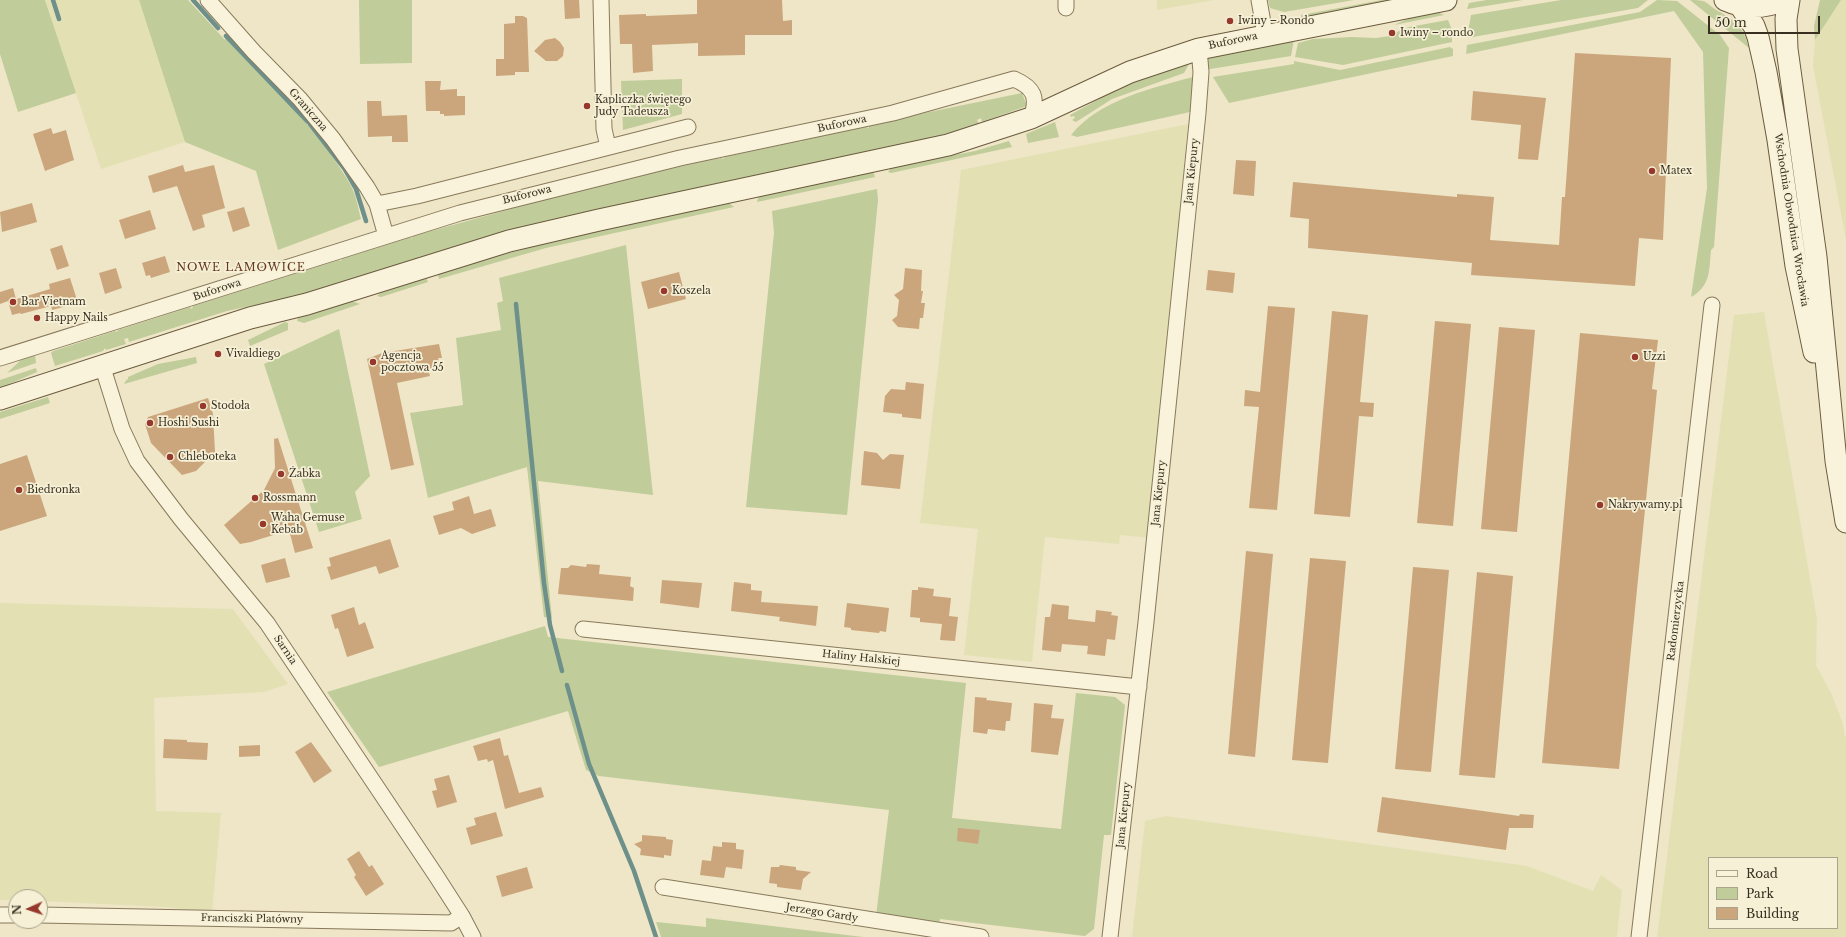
<!DOCTYPE html>
<meta charset="utf-8">
<style>
body{margin:0}
#map{position:relative;width:1846px;height:937px;overflow:hidden;background:#eee6c6;font-family:"Libre Baskerville",serif}
canvas{display:block}
.legend{position:absolute;left:1708px;top:857px;width:130px;height:72px;box-sizing:border-box;background:#f5f0d6;border:1px solid #aaa38d;margin:0;padding:5px 7px;list-style:none;font-size:12px;color:#392f20}
.legend li{display:flex;align-items:center;gap:8px;height:20px}
.legend b{width:20px;border:1px solid #aaa38d}
.north{position:absolute;left:8px;top:889px;width:40px;height:40px;box-sizing:border-box;background:#f5f0d6;border:1px solid #aaa38d;border-radius:50%;rotate:267deg;font-size:11px;font-weight:700;line-height:16px;text-align:center;color:#392f20}
.north::after{content:'';display:block;margin:auto;width:14px;height:18px;background:#97382d;clip-path:polygon(50% 0,100% 100%,50% 72%,0 100%)}
.scale{position:absolute;left:1708px;top:16px;width:112px;height:18px;box-sizing:border-box;border:2px solid #392f20;border-top:0;padding-left:5px;font-size:12px;line-height:14px;white-space:nowrap;color:#392f20;-webkit-text-stroke:3px #f5f0d6;paint-order:stroke}
</style>
<div id="map">
<canvas width="1846" height="937"></canvas>
<ul class="legend">
<li><b style="height:5px;background:#f8f3da"></b>Road</li>
<li><b style="height:11px;background:#c0cc9a"></b>Park</li>
<li><b style="height:11px;background:#cba67d"></b>Building</li>
</ul>
<div class="north">N</div>
<div class="scale">50 m</div>
</div>
<script>
const c = document.querySelector('canvas').getContext('2d');
c.lineJoin = 'round';
function fillPath(path, color) {
  c.fillStyle = color;
  c.fill(path, 'evenodd');
}
function stroke(path, color, width, dash) {
  c.strokeStyle = color;
  c.lineWidth = width;
  c.lineCap = dash ? 'butt' : 'round';
  c.setLineDash(dash || []);
  c.stroke(path);
}
function label(font, color, halo, rows, align = 'center') {
  c.font = font + ' "Libre Baskerville",serif';
  c.lineWidth = 3.5;
  c.setLineDash([]);
  c.textBaseline = 'middle';
  c.strokeStyle = halo;
  c.fillStyle = color;
  for (const [text, x, y, turn = 0] of rows) {
    c.save();
    c.translate(x, y);
    c.rotate((+turn || 0) * Math.PI / 180);
    c.textAlign = isNaN(turn) ? turn : align;
    if (halo) c.strokeText(text, 0, 0);
    c.fillText(text, 0, 0);
    c.restore();
  }
}
fillPath(new Path2D(`
 M45,0H139L185,142L101,169Z
 M1157,0H1214L1157,10Z
 M1841,0H1846V240L1813,66L1815,40Z
 M1188,124L1149,538L1120,535L1119,544L1045,537L1032,662L964,655L978,529L920,523L961,170Z
 M1764,312L1817,619L1816,665L1831,693L1842,721L1846,739V937H1657L1734,315ZM1709,858H1837V928H1709Z
 M0,603L233,609L288,684L264,692L154,698L156,811L221,813L212,912L164,907L40,901V897H16V900H0Z
 M1166,816L1527,866L1593,891L1601,875L1622,890L1617,937H1132L1145,821Z`), '#e3e1b4');
fillPath(new Path2D(`
 M0,0H45L76,93L18,112L0,54Z
 M139,0H188L225,40L226,36C268,82 319,130 350,184C356,194 358,208 361,219L278,250L256,171L185,142Z
 M359,0H412V63L360,64Z
 M1268,0H1354L1284,12L1270,8Z
 M1382,0H1405L1302,19L1301,15Z
 M1487,0H1523L1467,9L1469,3Z
 M1561,0H1648L1638,8L1467,38L1471,15Z
 M1657,0L1677,1L1720,35L1729,48L1714,247L1711,250C1709,270 1711,286 1691,297L1707,188L1703,52L1674,11L1466,54L1467,45L1640,12Z
 M1690,0C1708,0 1704,2 1718,11C1736,21 1744,28 1749,48Z
 M1820,0H1841L1815,40L1814,26Z
 M1435,11L1444,15L1394,25L1421,13Z
 M1448,20L1452,30V42L1343,65L1295,57L1298,43L1313,39L1352,37L1376,38L1390,36L1401,30L1409,27Z
 M1294,39L1291,56L1204,70L1203,58Z
 M1450,47L1453,49V56L1229,103L1213,77L1294,64V61L1340,70Z
 M1190,62L1184,73L1112,99L1076,122L1072,120L1075,118L1074,116L1071,117L1070,115L1126,84Z
 M1193,77L1190,112L1077,137L1071,135C1099,100 1152,88 1193,77Z
 M682,79V114L623,130L621,81Z
 M1022,93L1027,106L982,122L981,118L977,120L979,124L924,140L302,295L227,311L129,342L128,338L124,339L126,344L106,350L105,348L103,351L55,366L51,353L53,351L115,331L117,332L118,330L190,307L192,309L193,306L339,260L341,261L342,259L411,237V239L413,236L569,193L570,195L572,192L704,161L722,158L723,159L725,157L799,141L801,142V140L866,127L869,128V126L895,120V119Z
 M1055,122L1059,137L1028,143L1026,134Z
 M1009,141L1012,147L891,173L888,172L892,167L975,151Z
 M873,171L875,177L757,202L758,198L762,195Z
 M877,189L878,200L847,515L746,507L774,233L772,211Z
 M728,202L734,207L546,248L439,279L438,275L440,272C535,244 631,224 728,202Z
 M626,245L653,495L538,481L552,618L544,617L527,467L428,498L410,413L463,405L456,338L501,330L497,303L503,301L499,278Z
 M426,277L428,282L381,297L377,296L383,290Z
 M352,301L360,304L304,323L297,321L298,318Z
 M285,322L288,323V330L250,346L248,340Z
 M339,329L370,476L355,492L362,519L319,532L264,364Z
 M35,355L36,363L7,373L22,359Z
 M196,357L197,363L124,384L127,379L128,380V377L158,364Z
 M36,368L37,372L0,388V380Z
 M48,397L50,403L0,419V412Z
 M545,626L548,637L966,683L952,818L1061,829L1076,693L1115,697L1125,705L1111,835H1104L1094,929L1085,936L940,919L939,926L876,916L889,810L599,776L586,770L568,711L379,767L327,692Z
 M706,918L863,937H661L656,922L706,927Z`), '#c0cc9a');
stroke(new Path2D(`
 M53,0L59,19
 M193,0L218,28
 M226,36L308,122
 M310,124L344,168L356,189L366,221
 M516,304L544,583L550,625L562,671
 M567,685L589,764L634,871L656,937`), '#6e908b', 4.5);
fillPath(new Path2D(`
 M564,0H579L580,18L565,19Z
 M697,0H782L783,21L792,20V35H745V55L698,56V43L652,45L653,71L633,73L632,44H620L619,15L646,14V16L697,14Z
 M515,16H523L527,18L529,72H515V75L496,76V59H504V24L515,23Z
 M555,38L560,42L564,48L563,56L557,61H546L534,51L545,40Z
 M1575,53L1671,58L1663,240L1639,238L1635,286L1471,275L1472,263L1308,248L1309,219L1290,217L1293,182L1457,197V194L1494,197L1490,240L1559,245L1562,197H1565Z
 M425,81H441L440,90L457,89V96H465V115L444,116V114H440V111H426Z
 M1473,91L1546,98L1538,160L1518,159L1521,125L1471,120Z
 M367,101H381L382,116L407,115L408,142H392V136L368,137Z
 M51,128L53,134L66,130L74,160L45,171L33,134Z
 M1236,160L1256,161L1254,196L1233,194Z
 M183,165L185,172L214,165L225,208L202,215L205,227L193,231L177,186L153,193L148,176Z
 M32,203L37,222L2,232L0,212Z
 M244,207L250,226L233,232L227,212Z
 M150,210L156,229L125,239L119,220Z
 M62,245L69,266L57,270L50,249Z
 M165,256L170,272L151,278L150,275L146,276L142,263Z
 M116,268L122,288L105,294L99,273Z
 M905,268L922,270L921,291H923L921,303H925L923,318H920L919,329L898,327L892,320L897,316L899,300L894,295L903,289Z
 M1208,270L1235,273L1233,293L1206,290Z
 M679,272L686,299L648,309L641,282Z
 M70,278L78,303L52,310L51,306L21,314L20,313L12,315L8,301L0,304V292L13,288L16,299L10,301L50,289L49,284Z
 M1268,306L1295,308L1277,510L1249,508L1259,407L1244,406L1245,390L1260,392Z
 M1332,311L1368,315L1360,402L1374,403L1373,417L1359,416L1350,517L1314,514Z
 M1435,321L1471,324L1453,526L1417,523Z
 M1499,327L1535,330L1517,532L1481,529Z
 M1580,333L1658,340L1652,389L1657,390L1619,769L1542,763Z
 M439,344L442,358H438L440,367L428,369L430,376L397,383L414,465L391,470L367,359L382,353Z
 M906,382L924,384L921,419L902,417V414L883,412L885,396L891,389L905,390Z
 M208,398L213,414L215,452L196,471L182,475L151,443L145,424L148,417Z
 M278,438L313,548L295,553L289,530L251,542L240,544L224,525L264,490L275,468L274,439Z
 M864,451L877,453L883,460L890,454L904,455L900,489L861,485Z
 M27,455L47,516L0,531V464Z
 M469,496L474,514L491,509L496,526L472,534L461,528L439,535L433,516L454,510L452,502Z
 M390,539L399,567L379,574L376,566L331,580L327,567L331,566L329,558Z
 M1246,551L1273,554L1255,757L1228,754Z
 M285,558L290,577L266,583L261,565Z
 M1310,558L1346,561L1328,763L1292,760Z
 M587,564L600,565L599,574L631,577L630,586L634,588L633,601L558,594L561,568H568L571,565L586,567Z
 M1413,567L1449,570L1431,772L1395,769Z
 M1477,572L1513,576L1495,778L1459,775Z
 M662,580L702,583L699,608L660,603Z
 M734,582L751,584V590L762,591L761,602L818,606L816,626L779,621L780,617L731,611Z
 M918,587L934,589L933,596L951,598L949,616L958,617L955,641L940,640L942,624L920,622V618L910,617L912,590H918Z
 M847,603L889,608L886,632L880,631L879,633L851,630V628L844,627Z
 M1052,604L1069,606L1068,619L1095,622L1096,610L1112,612L1111,615L1118,616L1115,640L1107,639L1105,656L1087,654L1088,646L1062,644L1061,652L1042,650L1045,617H1050Z
 M354,607L359,625L365,622L374,648L347,657L338,628L335,629L331,615Z
 M975,697L987,698L986,700L1012,703L1010,721H1006L1005,731L988,729L987,734L973,732Z
 M1034,703L1053,705L1051,718L1064,719L1058,755L1031,752Z
 M500,738L504,756L508,755L519,793L541,787L544,797L505,809L493,760L488,762L487,759L478,761L473,746Z
 M164,739L187,740V742L208,743L207,760L163,758Z
 M311,742L332,771L314,783L295,752Z
 M260,745V756L239,757V746Z
 M449,775L457,802L437,808L432,791L437,790L434,779Z
 M1382,797L1519,816L1520,814L1534,815L1533,828H1509L1506,850L1377,832Z
 M496,812L503,836L471,845L466,828L476,825L474,818Z
 M958,828L980,830L978,844L957,841Z
 M642,835L666,837V839L673,840L671,856L664,855V858L640,855L641,849L634,844L642,841Z
 M722,842L736,843V849L744,850L742,869L726,867L724,878L700,875L702,860L711,861L713,846L722,847Z
 M359,851L369,867L372,865L384,884L366,896L354,877L356,875L347,859Z
 M780,865L796,867V870L811,872L803,879L801,890L777,887V884L769,883L771,867H779Z
 M527,867L533,888L502,897L496,876Z`), '#cba67d');
const street = new Path2D(`
 M208,0L254,52L300,99L333,139L367,187L377,204L386,236
 M601,0L604,129L608,147
 M1066,0V8
 M1259,0L1265,34
 M377,204L417,196L688,127
 M0,358L460,213L680,158L893,113L1014,79C1035,88 1038,98 1031,118
 M102,365L122,429L137,461L181,519L267,623L435,874L462,916L473,937
 M583,629L1139,687
 M663,887L981,937
 M0,915H16
 M40,915L451,923L462,916
 M1110,937L1146,622L1198,113L1201,72L1199,49
 M1639,937L1712,305`);
const secondary = new Path2D(`
 M1725,0C1745,9 1763,9 1784,0
 M1789,0L1786,19L1787,49L1816,257L1836,461L1846,522
 M1741,7L1754,26L1758,37L1766,72L1778,140L1796,266L1814,352
 M0,399L250,318L307,304L509,241L599,220L948,145L1031,118L1130,72L1199,49L1446,0`);
stroke(street, '#89795c', 17);
stroke(secondary, '#6b5a3f', 23);
stroke(street, '#f8f3da', 15);
stroke(secondary, '#f8f3da', 21);
for (const [x, y, r, color] of [
 [1230,21,4,"#97382d"],
 [1392,33,4,"#97382d"],
 [587,106,4,"#97382d"],
 [1652,171,4,"#97382d"],
 [664,291,4,"#97382d"],
 [13,302,4,"#97382d"],
 [37,318,4,"#97382d"],
 [218,354,4,"#97382d"],
 [1635,357,4,"#97382d"],
 [373,362,4,"#97382d"],
 [203,406,4,"#97382d"],
 [150,423,4,"#97382d"],
 [170,457,4,"#97382d"],
 [281,474,4,"#97382d"],
 [19,490,4,"#97382d"],
 [255,498,4,"#97382d"],
 [1600,505,4,"#97382d"],
 [263,524,4,"#97382d"]
]) {
  const dot = new Path2D();
  dot.arc(x, y, r, 0, 2 * Math.PI);
  c.fillStyle = color;
  c.fill(dot);
  stroke(dot, '#f5f0d6', 1.5);
}
label('10px', '#392f20', '#f5f0d6', [
 ["Iwiny – Rondo",1238,21],
 ["Iwiny – rondo",1400,33],
 ["Kapliczka świętego",595,100],
 ["Judy Tadeusza",595,112],
 ["Matex",1660,171],
 ["Koszela",672,291],
 ["Bar Vietnam",21,302],
 ["Happy Nails",45,318],
 ["Vivaldiego",226,354],
 ["Agencja",381,356],
 ["pocztowa 55",381,368],
 ["Uzzi",1643,357],
 ["Stodoła",211,406],
 ["Hoshi Sushi",158,423],
 ["Chleboteka",178,457],
 ["Żabka",289,474],
 ["Biedronka",27,490],
 ["Rossmann",263,498],
 ["Nakrywamy.pl",1608,505],
 ["Waha Gemuse",271,518],
 ["Kebab",271,530]
], 'left');
label('10px', '#392f20', '#f5f0d6', [
 ["Buforowa",1233,41,-12],
 ["Graniczna",308,110,49],
 ["Buforowa",842,124,-12],
 ["Jana Kiepury",1192,171,-84],
 ["Buforowa",527,195,-14],
 ["Wschodnia Obwodnica Wrocławia",1791,220,81],
 ["Buforowa",217,290,-18],
 ["Jana Kiepury",1159,493,-84],
 ["Radomierzycka",1676,621,-83],
 ["Sarnia",285,650,56],
 ["Haliny Halskiej",861,658,6],
 ["Jana Kiepury",1124,815,-84],
 ["Jerzego Gardy",822,913,9],
 ["Franciszki Platówny",252,919,1]
]);
c.letterSpacing = '1px';
label('11px', '#653620', '#f5f0d6', [
 ["NOWE LAMOWICE",241,268]
]);
c.letterSpacing = '0px';
</script>
